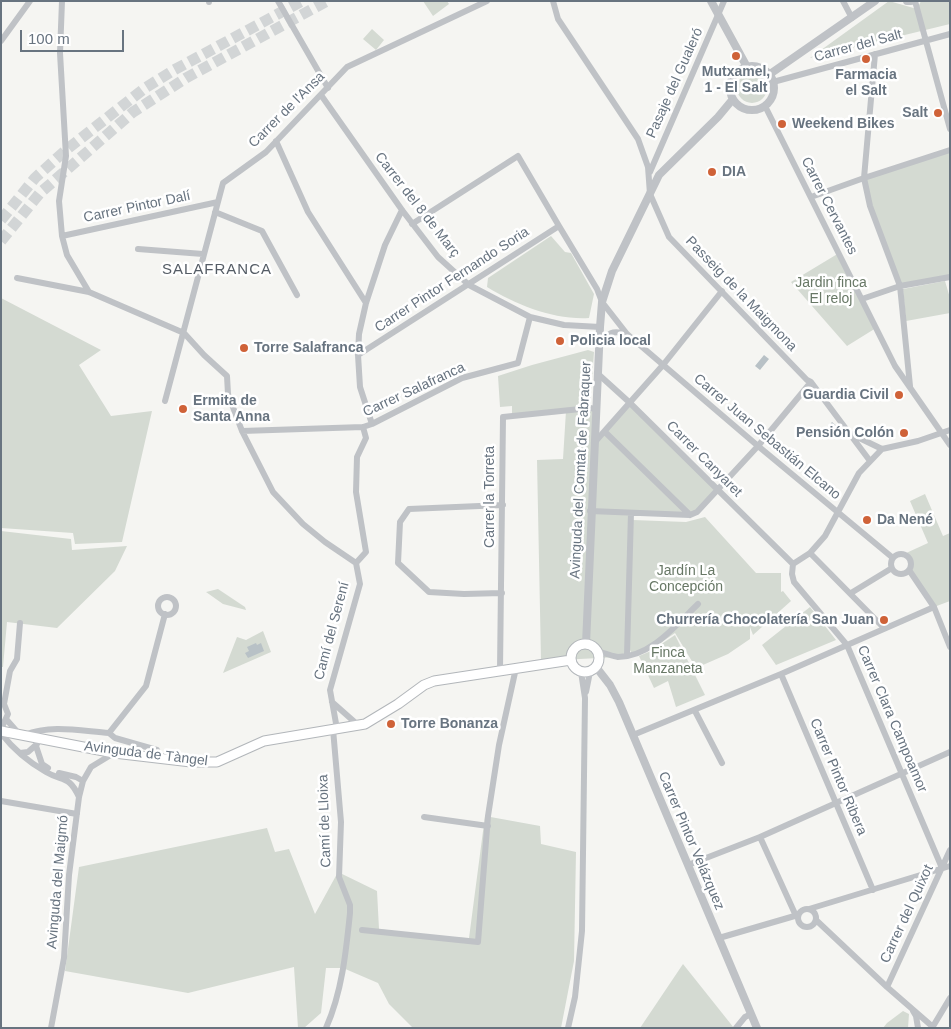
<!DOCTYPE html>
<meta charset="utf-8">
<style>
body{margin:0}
#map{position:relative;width:951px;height:1029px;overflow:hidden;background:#f5f5f2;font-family:Arial,sans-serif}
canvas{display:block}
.frame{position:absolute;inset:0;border:2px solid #687480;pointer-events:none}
.scale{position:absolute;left:20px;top:30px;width:104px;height:22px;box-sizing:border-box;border:2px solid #687480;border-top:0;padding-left:6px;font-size:15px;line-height:18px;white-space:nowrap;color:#687480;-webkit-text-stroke:4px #fff;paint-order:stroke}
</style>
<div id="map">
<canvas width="951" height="1029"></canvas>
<div class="frame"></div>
<div class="scale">100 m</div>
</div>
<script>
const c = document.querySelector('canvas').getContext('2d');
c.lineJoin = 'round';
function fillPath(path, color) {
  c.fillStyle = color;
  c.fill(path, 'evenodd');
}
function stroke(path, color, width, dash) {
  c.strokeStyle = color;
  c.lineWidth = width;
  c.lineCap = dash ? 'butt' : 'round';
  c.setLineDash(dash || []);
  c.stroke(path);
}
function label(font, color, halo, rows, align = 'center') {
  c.font = font + ' Arial,sans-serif';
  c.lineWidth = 5;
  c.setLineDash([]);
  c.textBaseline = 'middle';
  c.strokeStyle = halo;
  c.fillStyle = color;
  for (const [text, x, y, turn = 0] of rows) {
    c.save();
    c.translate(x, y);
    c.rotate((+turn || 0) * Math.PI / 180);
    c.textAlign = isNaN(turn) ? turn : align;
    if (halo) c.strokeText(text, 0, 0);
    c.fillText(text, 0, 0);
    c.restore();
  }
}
fillPath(new Path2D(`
 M423,1H447L449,4L433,16Z
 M889,1L917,9L921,1H950V24L810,58Z
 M372,29L384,40L376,50L363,39Z
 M737 88a15 15 0 1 1 30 0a15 15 0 1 1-30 0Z
 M950,150V277L900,286L870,206L864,178Z
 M551,236L565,252L571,253L594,294L589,318C553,320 517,305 487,287L488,278Z
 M839,253L876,328L847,346L791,282Z
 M945,281L950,298V313L906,321L903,289Z
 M1,298L101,350L79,365L111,416L152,411L122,542L75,544L73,533L1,528Z
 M588,350L594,352L590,408L596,409L594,443L629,402L717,490L690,515L631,513L633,520L686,522L705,517L756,573H781V592L783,591L791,601L753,635L750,627V639L728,654L696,668L675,633L656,646L633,656L627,644V655L618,657L541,661L537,460L563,459L566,411L512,416V406L500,407L498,376L532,365Z
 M925,494L943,536L950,533V601L934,607L909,570C912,562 910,558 904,554L928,543L910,501Z
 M1,531L71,539L72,550L127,546L115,571L57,628L7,622L3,667H1Z
 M218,589L245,607L246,610L223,604L206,592Z
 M810,607L836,640L776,665L762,645Z
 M263,631L271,652L223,673L237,637L246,640Z
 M675,635L705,695L676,707L668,681L654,688L639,656L651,651Z
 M485,816L540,826L541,844L576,852L574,961L561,1028H413L389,1004L378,983L343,968H326L321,1013L304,1028H298L294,967L188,993L65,971L79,867L267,828L275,852L289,849L315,914L338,872L377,891L379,929L434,937L469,938Z
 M683,964L734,1028H640Z
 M903,1011L909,1014L908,1028H883L887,1023Z`), '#d4dad2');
fillPath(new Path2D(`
 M764,355L769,359L760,370L755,366Z
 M832,422L838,427L829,438L823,433Z
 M256,643L257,645L261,643L264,651L248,658L245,653L249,651L247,647Z`), '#b8c1c6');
stroke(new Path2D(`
 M1,220L35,178L66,150L145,88L174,70L302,1
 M1,241L40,193L133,112L186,78L327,1`), '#d2d5d6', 11, [11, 5.5]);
const secondary = new Path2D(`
 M571 658a14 14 0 1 1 28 0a14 14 0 1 1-28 0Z
 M1,731L114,753L191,762H217L264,741L365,724L398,704L424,685L434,681L571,660`);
stroke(secondary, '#b2b6ba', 11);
stroke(new Path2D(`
 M62,1L60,53L66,156L59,201L62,236L67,255L89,292
 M278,1L328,88
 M553,1L558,19L638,139L648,167L650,194L669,237L807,380L811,382L870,461
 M843,1L852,18
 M915,1L950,129
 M209,2V1
 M1,41L30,1
 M875,54L864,178L870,206L900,286L910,386
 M773,82L950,34
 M321,95L402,210L438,257L469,285L530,317L564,325L600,327
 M765,106L895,366L950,445
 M276,141L308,212L366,303
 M650,172L724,1
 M811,197L864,178L950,150
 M215,212L262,231L297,295
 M412,224L518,156L559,226L597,289L602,302L627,334L758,446L893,558
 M62,236L218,202
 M138,249L203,254
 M17,278L89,292L184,333L204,355L227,376L228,394L242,431L273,492L303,524L325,542L356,563L360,584L330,690L337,729
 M862,299L900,286L950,277
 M599,346C608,334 610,329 627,334
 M358,355L559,226
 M597,373L629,402L793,564
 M165,401L223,183L266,152L347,67L487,1
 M372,424L360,387L358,355L359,334L366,303L385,245L402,210
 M242,431L363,427L372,424L462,378L518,363L530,317
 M605,432L690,515
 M851,434L882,449
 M594,443L663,365L722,291
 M590,511L690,515L697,512L758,446L811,382
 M810,553L884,628
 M891 564a10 10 0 1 1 20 0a10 10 0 1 1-20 0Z
 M356,563L366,552L356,492L357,457L366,438L363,427
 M793,564L792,574L794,582L847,645L942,868
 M793,564L810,553L825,536L859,473L882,449L918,441L950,430
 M909,570L934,607L950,647
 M502,593L464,594L429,592L398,563L400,522L409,509L503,505
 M851,593L892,568
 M158 606a9 9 0 1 1 18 0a9 9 0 1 1-18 0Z
 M599,652C605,653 612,656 618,657C651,657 677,624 698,604
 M627,655L631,513
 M500,670L503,417L590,408L596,409
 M781,674L873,890
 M586,692L590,672
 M332,702L358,725
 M695,711L722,763
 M6,719L20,735
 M1,729L8,714L4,704L10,671L17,659L20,623
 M1,733C13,749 29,762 46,772C63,782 69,775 79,797
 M109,733L146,686L165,614
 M25,735C51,724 81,731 109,733L115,738L157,750L161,758
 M633,735L781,674L934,607
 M36,746L42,764L48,768
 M20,753L28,752L37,744
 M59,773L76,777L83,781
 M1,801L77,814
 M424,817L488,826
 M760,837L796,916
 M688,865L760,837L950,752
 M798 918a9 9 0 1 1 18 0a9 9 0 1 1-18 0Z
 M809,909L950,866
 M816,920L887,987L933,1027
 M362,930L478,942L488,816L499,745L516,668
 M719,938L798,915
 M887,987L950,850
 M913,1011L916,1016L918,1028
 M51,1028L64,958L69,875L79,797L83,781L91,767L114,753
 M326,1028C342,992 346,952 350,913V905L339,877L341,822L333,729
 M568,1028L575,997L582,931L585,698L581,672
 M736,1028L745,1017L751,1014
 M932,1028L950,998`), '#bfc2c6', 6);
stroke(new Path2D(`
 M711,1L747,67
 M907,1H911
 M730 88a22 22 0 1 1 44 0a22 22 0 1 1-44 0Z
 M770,74L875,1
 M586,644L600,327L602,302L612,271L659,175L718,117L733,99
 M596,667L610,685L619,702L757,1028`), '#bfc2c6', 8);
stroke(secondary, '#fff', 9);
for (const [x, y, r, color] of [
 [736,56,5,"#cf6238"],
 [866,59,5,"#cf6238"],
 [938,113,5,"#cf6238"],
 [782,124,5,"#cf6238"],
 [712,172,5,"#cf6238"],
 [560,341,5,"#cf6238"],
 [244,348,5,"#cf6238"],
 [899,395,5,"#cf6238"],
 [183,409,5,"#cf6238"],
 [904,433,5,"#cf6238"],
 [867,520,5,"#cf6238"],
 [884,620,5,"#cf6238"],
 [391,724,5,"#cf6238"]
]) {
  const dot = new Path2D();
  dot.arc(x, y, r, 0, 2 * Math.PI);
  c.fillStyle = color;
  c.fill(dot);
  stroke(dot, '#fff', 2);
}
label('14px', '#687480', '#fff', [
 ["Carrer del Salt",858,46,-15],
 ["Pasaje del Gualeró",675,83,-66],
 ["Carrer de l'Ansa",287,110,-45],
 ["Carrer del 8 de Març",417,205,52],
 ["Carrer Cervantes",829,206,63],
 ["Carrer Pintor Dalí",137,207,-12],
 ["Carrer Pintor Fernando Soria",452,280,-33],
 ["Passeig de la Maigmona",741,294,46],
 ["Carrer Salafranca",414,390,-25],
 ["Carrer Juan Sebastián Elcano",767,437,40],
 ["Carrer Canyaret",704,459,45],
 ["Avinguda del Comtat de Fabraquer",581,470,-87],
 ["Carrer la Torreta",490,497,-90],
 ["Camí del Serení",332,631,-75],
 ["Carrer Clara Campoamor",892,719,67],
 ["Avinguda de Tàngel",146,754,7],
 ["Carrer Pintor Ribera",838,777,67],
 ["Camí de Lloixa",325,821,-92],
 ["Carrer Pintor Velázquez",691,841,67],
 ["Avinguda del Maigmó",58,882,-85],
 ["Carrer del Quixot",907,914,-65]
]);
label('bold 14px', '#687480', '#fff', [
 ["Mutxamel,",736,72,"center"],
 ["1 - El Salt",736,88,"center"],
 ["Farmacia",866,75,"center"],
 ["el Salt",866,91,"center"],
 ["Salt",928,113,"right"],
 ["Weekend Bikes",792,124],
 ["DIA",722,172],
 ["Policia local",570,341],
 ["Torre Salafranca",254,348],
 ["Guardia Civil",889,395,"right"],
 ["Ermita de",193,401],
 ["Santa Anna",193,417],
 ["Pensión Colón",894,433,"right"],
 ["Da Nené",877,520],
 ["Churrería Chocolatería San Juan",874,620,"right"],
 ["Torre Bonanza",401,724]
], 'left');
label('14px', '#687866', '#fff', [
 ["Jardin finca",831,283],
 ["El reloj",831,299],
 ["Jardín La",686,571],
 ["Concepción",686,587],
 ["Finca",668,653],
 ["Manzaneta",668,669]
]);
c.letterSpacing = '1px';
label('15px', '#555d66', '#fff', [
 ["SALAFRANCA",217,270]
]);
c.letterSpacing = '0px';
</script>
